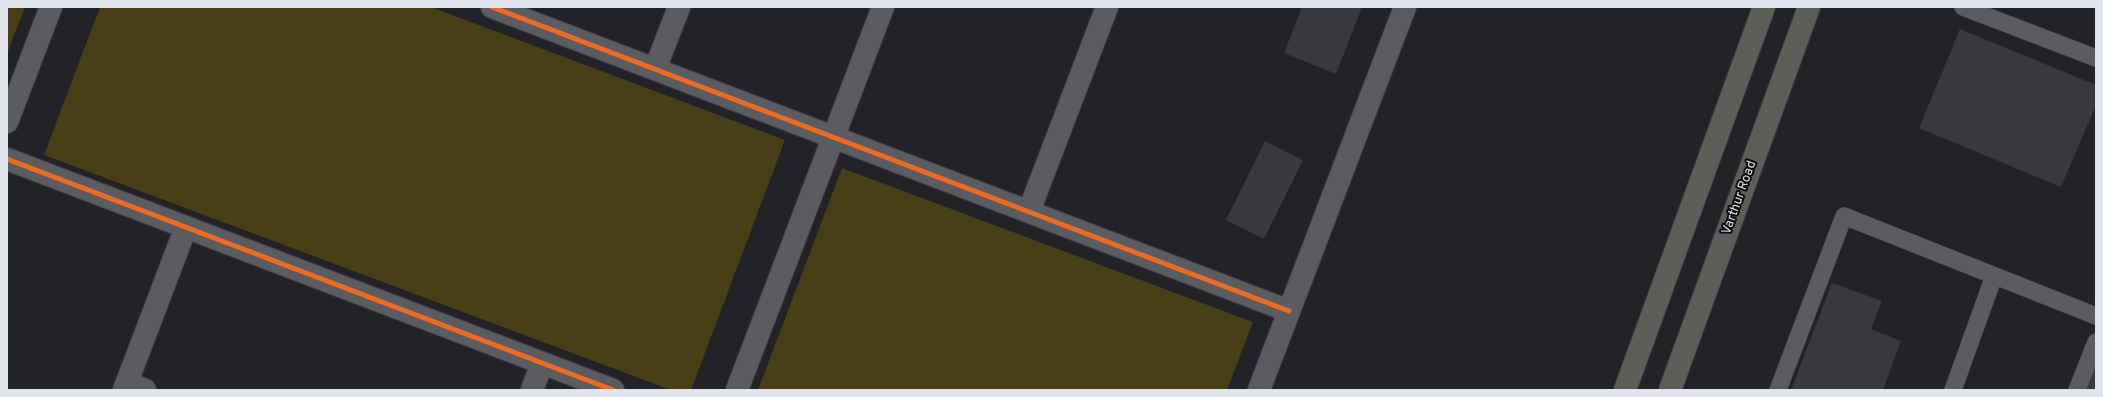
<!DOCTYPE html>
<style>
body{margin:0}
#map{position:relative;width:2103px;height:397px;overflow:hidden;background:#212327;font-family:Overpass,sans-serif}
canvas{display:block}
.frame{position:absolute;inset:0;border:8px solid #e1e4ea;pointer-events:none}
</style>
<div id="map">
<canvas width="2103" height="397"></canvas>
<div class="frame"></div>
</div>
<script>
const c = document.querySelector('canvas').getContext('2d');
c.lineJoin = 'round';
function fillPath(path, color) {
  c.fillStyle = color;
  c.fill(path, 'evenodd');
}
function stroke(path, color, width, dash) {
  c.strokeStyle = color;
  c.lineWidth = width;
  c.lineCap = dash ? 'butt' : 'round';
  c.setLineDash(dash || []);
  c.stroke(path);
}
function label(font, color, halo, rows, align = 'center') {
  c.font = font + ' Overpass,sans-serif';
  c.lineWidth = 4;
  c.setLineDash([]);
  c.textBaseline = 'middle';
  c.strokeStyle = halo;
  c.fillStyle = color;
  for (const [text, x, y, turn = 0] of rows) {
    c.save();
    c.translate(x, y);
    c.rotate((+turn || 0) * Math.PI / 180);
    c.textAlign = isNaN(turn) ? turn : align;
    if (halo) c.strokeText(text, 0, 0);
    c.fillText(text, 0, 0);
    c.restore();
  }
}
fillPath(new Path2D(`
 M7,7H25L7,54Z
 M100,7H431L785,140L691,390H671L44,155Z
 M842,168L1253,322L1227,390H758Z`), '#483f17');
fillPath(new Path2D(`
 M1302,7H1362L1336,74L1284,53Z
 M1960,29L2096,85V105L2061,187L1919,128Z
 M1265,141L1303,160L1264,239L1226,220Z
 M1832,283L1882,301L1871,329L1901,341L1883,390H1791Z
 M2096,364V390H2081Z`), '#393a3e');
const lane = new Path2D(`
 M1963,7L2096,58
 M1778,390L1844,216L2096,316
 M1953,390L1994,276
 M2077,390L2096,342`);
const street = new Path2D(`
 M492,7L1289,311
 M655,69L679,7
 M7,122L51,7
 M7,159L613,390
 M1029,211L1107,7
 M127,383L145,390
 M124,390L186,227
 M532,390L542,363
 M737,390L883,7
 M1259,390L1405,7`);
const primary = new Path2D(`
 M1625,390L1764,7
 M1670,390L1809,7`);
stroke(lane, '#3e4044', 18);
stroke(street, '#3e4044', 24);
stroke(primary, '#3e4044', 24);
stroke(lane, '#5a5c5f', 17);
stroke(street, '#5a5c5f', 22);
stroke(primary, '#5d5d5a', 22);
stroke(new Path2D(`
 M492,7L1289,311
 M7,159L613,390`), '#ed6a23', 5);
label('13px', '#e1e4ea', '#090b0f', [
 ["Varthur Road",1740,198,-70]
]);
</script>
